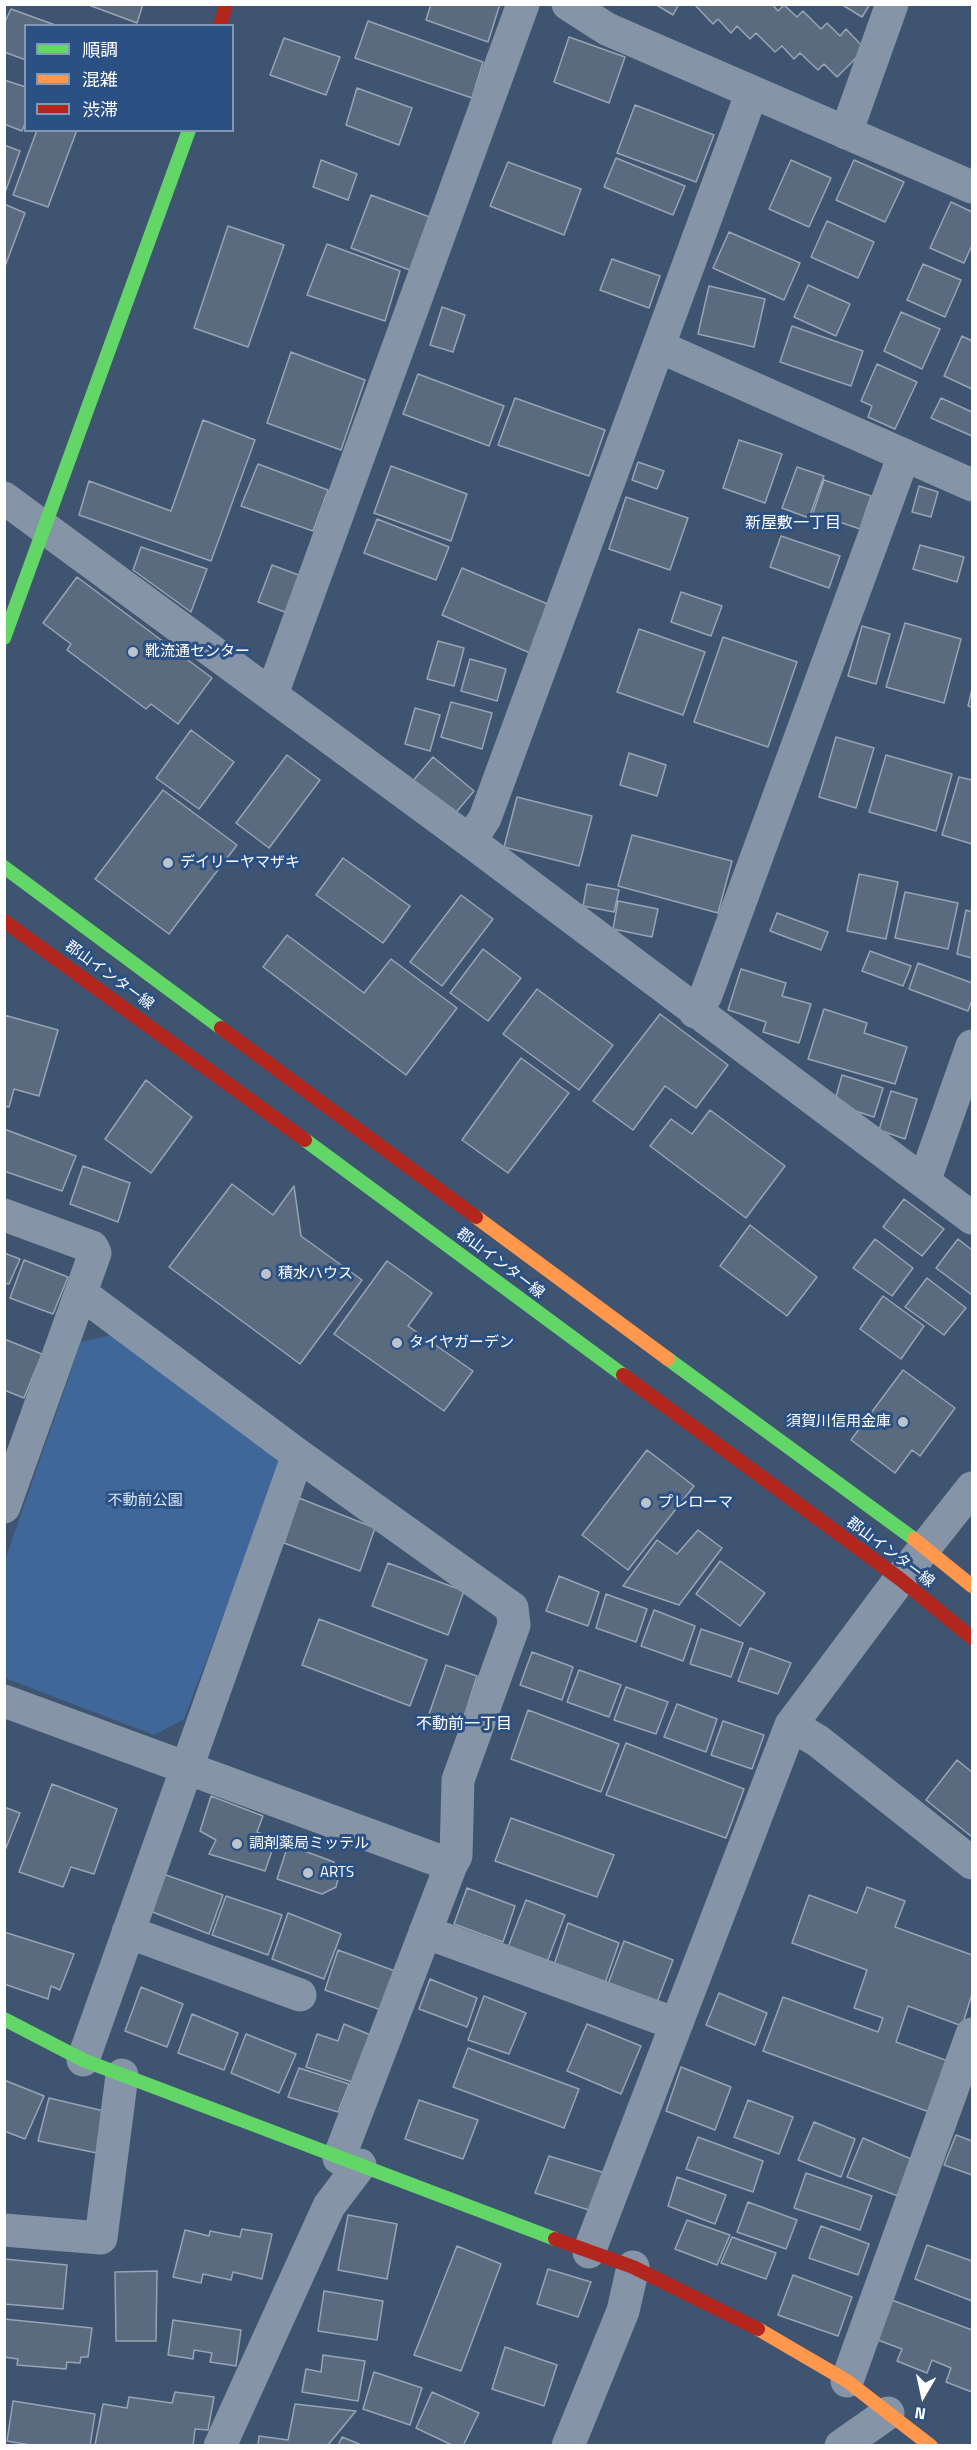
<!DOCTYPE html>
<meta charset="utf-8">
<style>
body{margin:0}
#map{position:relative;width:977px;height:2450px;overflow:hidden;background:#3f5470;font-family:"Titillium Web","Noto Sans JP",sans-serif}
canvas{display:block}
.frame{position:absolute;inset:0;border:6px solid #fff;pointer-events:none}
.legend{position:absolute;left:24px;top:24px;width:210px;height:108px;box-sizing:border-box;background:#2b5184;border:2px solid #8097b5;margin:0;padding:8px 10px;list-style:none;font-size:18px;color:#fff}
.legend li{display:flex;align-items:center;gap:12px;height:30px}
.legend b{width:30px;border:2px solid #8097b5}
.north{position:absolute;left:893px;top:2366px;width:60px;height:60px;-webkit-text-stroke:4px #2b5184;paint-order:stroke;rotate:189deg;font-size:16px;font-weight:700;line-height:24px;text-align:center;color:#fff}
.north::after{content:'';display:block;margin:auto;width:21px;height:27px;background:#fff;clip-path:polygon(50% 0,100% 100%,50% 72%,0 100%)}
</style>
<div id="map">
<canvas width="977" height="2450"></canvas>
<div class="frame"></div>
<ul class="legend">
<li><b style="height:8px;background:#63d668"></b>順調</li>
<li><b style="height:8px;background:#ff974d"></b>混雑</li>
<li><b style="height:8px;background:#b3261e"></b>渋滞</li>
</ul>
<div class="north">N</div>
</div>
<script>
const c = document.querySelector('canvas').getContext('2d');
c.lineJoin = 'round';
function fillPath(path, color) {
  c.fillStyle = color;
  c.fill(path, 'evenodd');
}
function stroke(path, color, width, dash) {
  c.strokeStyle = color;
  c.lineWidth = width;
  c.lineCap = dash ? 'butt' : 'round';
  c.setLineDash(dash || []);
  c.stroke(path);
}
function label(font, color, halo, rows, align = 'center') {
  c.font = font + ' "Titillium Web","Noto Sans JP",sans-serif';
  c.lineWidth = 6;
  c.setLineDash([]);
  c.textBaseline = 'middle';
  c.strokeStyle = halo;
  c.fillStyle = color;
  for (const [text, x, y, turn = 0] of rows) {
    c.save();
    c.translate(x, y);
    c.rotate((+turn || 0) * Math.PI / 180);
    c.textAlign = isNaN(turn) ? turn : align;
    if (halo) c.strokeText(text, 0, 0);
    c.fillText(text, 0, 0);
    c.restore();
  }
}
fillPath(new Path2D(`
 M111,1335L273,1449L280,1465L184,1719L154,1735L5,1678V1560L81,1342Z`), '#40679a');
const building = new Path2D(`
 M86,4H143L137,23Z
 M431,4H500L488,42L426,20Z
 M655,4H679L673,15Z
 M694,4H772L778,11L784,5L797,17L803,11L821,29L827,23L840,36L846,29L865,49L837,77L824,64L818,70L800,53L794,59L782,46L775,52L756,33L750,39L737,26L731,33L718,19L713,24Z
 M841,4H870L862,17Z
 M11,9L58,26H26V60L4,52V24Z
 M368,21L483,62L472,98L355,58Z
 M569,37L625,57L609,103L554,82Z
 M284,38L340,57L326,95L270,75Z
 M4,80L26,87V121L22,131L4,124Z
 M357,88L412,108L399,145L346,125Z
 M635,105L714,135L696,182L617,153Z
 M37,130H77L48,207L13,195Z
 M4,145L20,151L6,190L4,189Z
 M616,158L685,186L673,215L604,187Z
 M321,160L357,174L348,200L313,187Z
 M791,160L831,178L809,227L769,209Z
 M854,160L904,182L885,222L836,200Z
 M508,162L581,189L564,235L490,206Z
 M371,195L435,219L415,272L351,248Z
 M951,202L972,212V245L964,263L930,248Z
 M4,204L25,213L4,269Z
 M827,221L874,242L858,278L811,257Z
 M228,226L284,245L248,347L194,328Z
 M729,232L800,263L784,300L713,268Z
 M327,244L400,271L385,321L307,295Z
 M612,259L660,276L649,308L600,290Z
 M923,264L961,280L945,317L907,300Z
 M808,285L850,304L836,336L794,317Z
 M709,286L765,299L754,347L698,334Z
 M442,307L465,315L453,352L430,345Z
 M901,312L940,329L922,369L884,351Z
 M792,326L863,351L851,386L780,362Z
 M962,336L972,341V389L944,376Z
 M291,352L365,380L341,450L267,423Z
 M877,364L917,382L895,429L868,417L872,406L861,401Z
 M418,374L504,406L489,446L403,414Z
 M515,398L605,430L589,476L498,445Z
 M941,398L972,412V436L931,418Z
 M203,420L255,440L211,561L79,515L89,481L171,511Z
 M739,440L782,454L765,503L723,488Z
 M638,462L664,471L657,489L632,480Z
 M258,464L328,490L313,531L241,506Z
 M391,466L467,494L451,541L374,513Z
 M797,467L824,476L809,518L782,508Z
 M824,480L871,496L860,529L813,513Z
 M919,486L938,492L931,517L912,512Z
 M626,497L688,518L670,570L609,549Z
 M377,519L449,547L436,580L364,553Z
 M781,536L840,556L829,588L770,567Z
 M920,545L964,557L957,582L913,569Z
 M141,547L207,569L191,612L133,570Z
 M272,565L304,577L290,614L258,602Z
 M462,568L550,605L530,653L442,615Z
 M77,577L212,678L178,724L151,704L146,709L67,650L71,644L43,623Z
 M681,592L722,606L711,636L671,622Z
 M905,623L961,639L944,703L886,687Z
 M862,626L890,634L876,684L848,676Z
 M639,629L705,652L683,715L617,692Z
 M723,637L797,662L768,747L694,722Z
 M438,641L464,648L454,686L427,679Z
 M470,659L506,669L497,701L461,691Z
 M972,689V707L968,706Z
 M451,702L492,713L482,749L441,737Z
 M415,708L440,715L430,751L405,744Z
 M191,730L234,762L199,809L156,778Z
 M836,737L874,748L856,808L819,797Z
 M629,753L666,765L657,796L620,785Z
 M287,755L320,780L269,848L236,823Z
 M886,755L952,774L936,831L869,812Z
 M433,757L474,791L453,816L412,782Z
 M959,777L972,780V844L942,835Z
 M163,790L237,845L169,934L95,879Z
 M517,797L592,816L579,866L504,847Z
 M632,835L732,861L718,913L618,886Z
 M343,858L410,906L383,943L316,895Z
 M859,874L898,882L886,939L847,931Z
 M587,884L619,890L614,912L583,906Z
 M905,892L958,903L948,949L895,938Z
 M461,895L493,919L442,986L410,962Z
 M618,901L658,909L652,937L613,929Z
 M966,910L972,912V958L957,954Z
 M777,913L828,932L821,950L770,931Z
 M287,935L364,993L391,959L457,1008L406,1075L263,967Z
 M483,949L521,978L488,1021L450,993Z
 M870,951L911,966L903,986L862,971Z
 M918,963L972,983V1000L968,1011L909,989Z
 M741,969L786,983L782,996L811,1004L799,1043L763,1032L766,1022L728,1010Z
 M537,989L613,1045L579,1090L503,1034Z
 M824,1009L867,1023L864,1033L907,1047L895,1084L808,1059Z
 M660,1014L728,1065L696,1108L665,1086L633,1130L593,1101Z
 M4,1015L58,1030L39,1096L14,1089L9,1107L4,1106Z
 M521,1058L569,1093L508,1173L462,1140Z
 M842,1075L883,1088L874,1117L834,1104Z
 M146,1080L192,1117L151,1173L105,1139Z
 M891,1091L917,1099L905,1139L879,1130Z
 M710,1110L785,1166L746,1218L650,1146L671,1119L692,1134Z
 M4,1129L76,1156L62,1191L4,1171Z
 M83,1166L130,1183L118,1222L70,1204Z
 M232,1184L273,1215L294,1186L301,1236L362,1280L300,1364L169,1267Z
 M904,1199L944,1229L922,1256L883,1227Z
 M750,1225L817,1277L787,1316L720,1266Z
 M875,1239L913,1268L892,1296L853,1268Z
 M958,1239L972,1250V1295L936,1268Z
 M4,1253L20,1259L9,1284L4,1283Z
 M24,1260L68,1277L53,1314L10,1298Z
 M387,1261L432,1293L408,1326L473,1371L444,1411L334,1334Z
 M927,1278L966,1308L944,1335L905,1307Z
 M883,1296L924,1326L901,1359L860,1329Z
 M4,1339L42,1354L24,1398L4,1390Z
 M903,1370L955,1408L920,1456L912,1450L895,1473L851,1440Z
 M647,1450L694,1486L628,1570L582,1535Z
 M299,1498L375,1528L360,1571L284,1543Z
 M698,1530L722,1548L679,1605L623,1586L657,1540L677,1554Z
 M720,1561L765,1593L740,1626L696,1594Z
 M388,1563L464,1591L448,1635L372,1606Z
 M559,1576L599,1592L588,1626L546,1611Z
 M606,1594L647,1609L636,1642L596,1628Z
 M654,1610L695,1626L683,1661L641,1646Z
 M319,1619L427,1660L410,1706L302,1665Z
 M701,1629L743,1643L731,1677L690,1664Z
 M750,1648L791,1663L778,1694L738,1681Z
 M532,1652L573,1667L562,1700L520,1685Z
 M446,1665L477,1676L464,1717L456,1715L452,1729L427,1720Z
 M579,1670L621,1685L609,1717L567,1702Z
 M626,1687L668,1702L656,1734L614,1720Z
 M677,1704L717,1719L706,1752L664,1737Z
 M528,1710L619,1744L601,1792L511,1759Z
 M723,1721L764,1735L752,1769L711,1755Z
 M626,1743L744,1789L726,1838L606,1795Z
 M957,1760L972,1772V1837L926,1800Z
 M52,1784L117,1809L94,1874L71,1867L63,1887L19,1872Z
 M211,1796L263,1816L257,1832L276,1839L265,1871L209,1854L216,1840L200,1831Z
 M4,1807L20,1813L4,1853Z
 M511,1818L614,1855L597,1897L495,1861Z
 M288,1845L334,1862L339,1875L336,1887L322,1894L277,1879Z
 M163,1874L223,1895L209,1934L150,1911Z
 M867,1887L905,1901L895,1927L972,1955V1994L962,2026L908,2006L896,2042L948,2061L929,2112L763,2051L783,1997L878,2032L883,2018L854,2008L867,1970L792,1943L809,1895L857,1913Z
 M467,1888L515,1906L503,1942L454,1924Z
 M226,1896L282,1915L268,1955L212,1935Z
 M526,1900L565,1915L547,1962L508,1947Z
 M288,1913L341,1934L324,1979L272,1959Z
 M568,1923L619,1943L605,1983L554,1965Z
 M4,1932L74,1954L60,1990L51,1986L48,1999L4,1984Z
 M624,1941L673,1960L656,2005L607,1987Z
 M338,1950L395,1971L381,2010L325,1990Z
 M430,1979L477,1998L467,2027L419,2009Z
 M141,1987L183,2004L167,2047L125,2031Z
 M719,1993L767,2013L755,2045L706,2025Z
 M484,1996L526,2013L509,2054L468,2040Z
 M192,2014L238,2033L224,2070L178,2053Z
 M344,2024L373,2036L355,2083L306,2067L317,2034L338,2041Z
 M587,2024L641,2046L621,2094L567,2071Z
 M246,2034L296,2054L279,2093L231,2073Z
 M468,2048L579,2089L564,2128L453,2087Z
 M681,2067L731,2087L715,2130L666,2111Z
 M299,2068L349,2084L338,2112L288,2097Z
 M4,2080L44,2096L25,2139L4,2131Z
 M49,2098L104,2111L97,2153L38,2141Z
 M419,2100L478,2120L463,2159L405,2139Z
 M748,2100L793,2117L779,2154L734,2137Z
 M814,2122L855,2139L841,2177L798,2160Z
 M956,2135L972,2141V2175L944,2165Z
 M698,2137L763,2161L753,2192L686,2169Z
 M863,2138L911,2159L898,2196L847,2177Z
 M549,2156L605,2173L592,2211L535,2193Z
 M806,2173L872,2196L860,2230L794,2208Z
 M677,2177L726,2195L715,2224L668,2206Z
 M748,2202L797,2220L786,2249L737,2232Z
 M348,2215L397,2224L387,2279L338,2270Z
 M687,2220L730,2235L717,2265L675,2249Z
 M821,2226L869,2244L858,2275L809,2258Z
 M242,2229L272,2234L262,2279L233,2272L231,2280L203,2274L201,2283L173,2277L185,2230L209,2236L210,2231L240,2237Z
 M732,2237L776,2253L766,2279L721,2263Z
 M927,2245L972,2261V2301L915,2279Z
 M457,2246L501,2264L461,2371L414,2355Z
 M4,2259L67,2265L63,2309L4,2304Z
 M548,2269L591,2282L578,2317L537,2304Z
 M157,2271L156,2341H116L115,2272Z
 M793,2275L852,2297L838,2336L778,2315Z
 M324,2291L383,2301L377,2340L318,2331Z
 M889,2299L972,2330V2392L946,2382L951,2368L932,2360L927,2373L897,2361L902,2349L875,2339Z
 M4,2319L92,2328L88,2357H81L80,2363L67,2362L66,2369L17,2365L18,2359L4,2357Z
 M173,2320L241,2330L236,2366L210,2362L212,2353L194,2350L193,2359L168,2355Z
 M505,2347L557,2365L544,2406L492,2389Z
 M323,2355L365,2361L358,2401L302,2392L306,2369L321,2372Z
 M374,2372L422,2388L410,2425L363,2409Z
 M175,2392L214,2397L208,2430L195,2429L193,2446L95,2445L103,2404L127,2408L129,2397L172,2403Z
 M432,2392L479,2413L463,2446H454L416,2428Z
 M13,2401L95,2414L90,2446H36L7,2441Z
 M295,2404L356,2411L327,2446H258L259,2436L288,2440Z
 M342,2437L364,2446H338Z`);
fillPath(building, '#5a6b80');
stroke(building, '#98a4b4', 1.5);
stroke(new Path2D(`
 M568,4L607,29L972,187
 M846,133L892,4
 M660,347L972,485
 M4,498L470,841L972,1218
 M272,694L523,4
 M470,841L485,818L752,92
 M695,1012L706,995L904,455
 M924,1182L972,1046
 M4,1215L92,1247L95,1253L4,1507
 M82,1294L298,1455L512,1608L514,1625L458,1780L456,1856L451,1865
 M4,1701L451,1865L339,2158
 M791,1725L818,1741L972,1863
 M128,1932L300,1995
 M425,1932L676,2024
 M83,2060L298,1455
 M4,2230L101,2238L122,2075
 M589,2252L791,1725L900,1579L972,1488
 M847,2381L972,2034
 M220,2446L329,2206L360,2165
 M568,2446L623,2311L633,2267
 M841,2446L888,2413`), '#8594a6', 33);
stroke(new Path2D(`
 M4,638L189,130
 M4,867L221,1028
 M305,1140L623,1375
 M668,1359L914,1539
 M4,2019L83,2060L555,2239`), '#63d668', 14);
stroke(new Path2D(`
 M476,1217L668,1359
 M914,1539L972,1586
 M758,2329L847,2381L931,2446`), '#ff974d', 14);
stroke(new Path2D(`
 M220,26L226,4
 M4,921L305,1140
 M221,1028L476,1217
 M623,1375L900,1579L972,1638
 M555,2239L633,2267L758,2329`), '#b3261e', 14);
for (const [x, y, r, color] of [
 [133,652,6,"#bcc3cd"],
 [168,863,6,"#bcc3cd"],
 [266,1274,6,"#bcc3cd"],
 [397,1343,6,"#bcc3cd"],
 [903,1422,6,"#bcc3cd"],
 [646,1503,6,"#bcc3cd"],
 [237,1844,6,"#bcc3cd"],
 [308,1873,6,"#bcc3cd"]
]) {
  const dot = new Path2D();
  dot.arc(x, y, r, 0, 2 * Math.PI);
  c.fillStyle = color;
  c.fill(dot);
  stroke(dot, '#2b5184', 2);
}
label('15px', '#fff', '#2b5184', [
 ["靴流通センター",145,652],
 ["デイリーヤマザキ",180,863],
 ["積水ハウス",278,1274],
 ["タイヤガーデン",409,1343],
 ["須賀川信用金庫",891,1422,"right"],
 ["プレローマ",658,1503],
 ["調剤薬局ミッテル",249,1844],
 ["ARTS",320,1873]
], 'left');
label('15px', '#fff', '#2b5184', [
 ["郡山インター線",109,976,36],
 ["郡山インター線",500,1264,37],
 ["郡山インター線",890,1553,37]
]);
label('15px', '#d8e5f5', '#2b5184', [
 ["不動前公園",145,1501]
]);
label('16px', '#fff', '#2b5184', [
 ["新屋敷一丁目",793,524],
 ["不動前一丁目",464,1725]
]);
</script>
